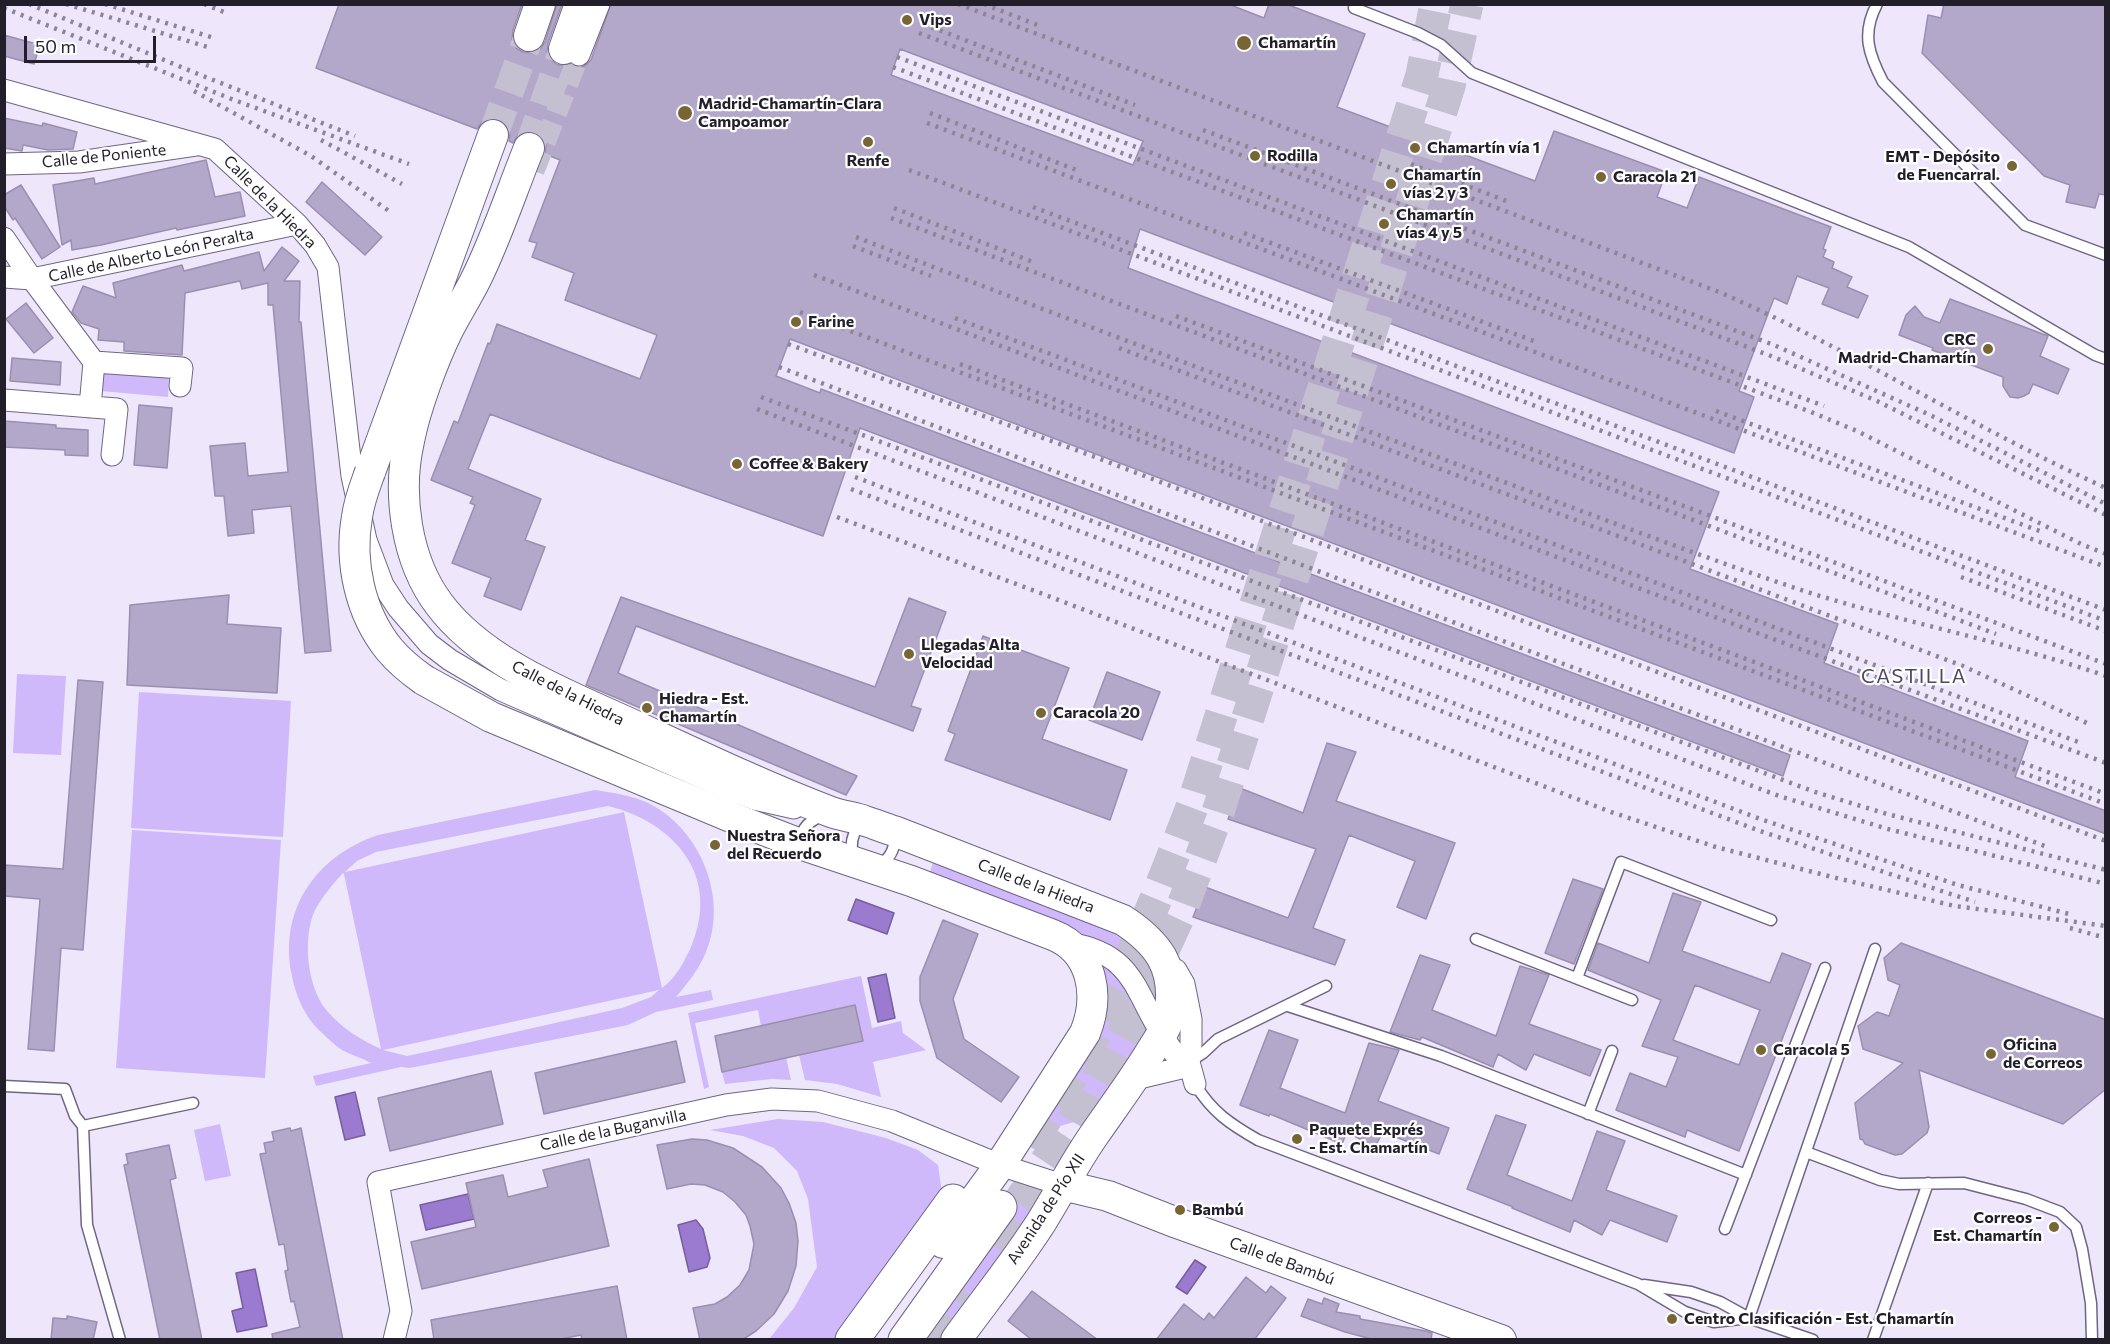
<!DOCTYPE html>
<meta charset="utf-8">
<style>
body{margin:0}
#map{position:relative;width:2110px;height:1344px;overflow:hidden;background:#eee7fc;font-family:Commissioner,sans-serif}
canvas{display:block}
.frame{position:absolute;inset:0;border:6px solid #221e2a;pointer-events:none}
.scale{position:absolute;left:24px;top:36px;width:132px;height:27px;box-sizing:border-box;border:3px solid #221e2a;border-top:0;padding-left:8px;font-size:18px;line-height:21px;white-space:nowrap;color:#221e2a;-webkit-text-stroke:4px #fff;paint-order:stroke}
</style>
<div id="map">
<canvas width="2110" height="1344"></canvas>
<div class="frame"></div>
<div class="scale">50 m</div>
</div>
<script>
const c = document.querySelector('canvas').getContext('2d');
c.lineJoin = 'round';
function fillPath(path, color) {
  c.fillStyle = color;
  c.fill(path, 'evenodd');
}
function stroke(path, color, width, dash) {
  c.strokeStyle = color;
  c.lineWidth = width;
  c.lineCap = dash ? 'butt' : 'round';
  c.setLineDash(dash || []);
  c.stroke(path);
}
function label(font, color, halo, rows, align = 'center') {
  c.font = font + ' Commissioner,sans-serif';
  c.lineWidth = 4.5;
  c.setLineDash([]);
  c.textBaseline = 'middle';
  c.strokeStyle = halo;
  c.fillStyle = color;
  for (const [text, x, y, turn = 0] of rows) {
    c.save();
    c.translate(x, y);
    c.rotate((+turn || 0) * Math.PI / 180);
    c.textAlign = isNaN(turn) ? turn : align;
    if (halo) c.strokeText(text, 0, 0);
    c.fillText(text, 0, 0);
    c.restore();
  }
}
fillPath(new Path2D(`
 M102,372L169,374L168,397L101,391Z
 M17,674L66,676L61,755L13,753Z
 M139,692L291,701L283,837L131,828Z
 M595,790C614,793 631,795 648,803C700,828 729,898 706,952C699,969 688,983 676,997L711,990L713,1000L656,1012L628,1025L410,1068L401,1067L316,1086L313,1076L371,1063C362,1058 351,1055 342,1050C333,1044 322,1033 314,1025C303,1012 295,993 292,976C278,910 316,856 378,835ZM608,806C676,823 721,877 691,947C684,962 676,978 662,988L624,812L345,872L357,861L376,852ZM343,873L344,874L381,1049C361,1040 343,1029 328,1012C307,989 302,938 315,910C322,897 333,884 343,873ZM659,990L651,997L622,1008L426,1052L407,1056L383,1050Z
 M132,830L281,840L265,1078L116,1068Z
 M935,856L1131,935L1159,980L1156,1010C1147,979 1143,968 1116,949L928,878Z
 M1097,960L1117,971L1149,1031L1092,1117L1039,1132L1107,1018V999Z
 M861,976L872,1028L901,1021L903,1033L926,1050L873,1062L881,1097L837,1084L805,1080L799,1055L863,1041L855,1005L761,1026L758,1010L695,1023L709,1087L704,1089L688,1013Z
 M786,1057L791,1080L772,1079L725,1084L722,1072Z
 M778,1119L823,1122L886,1138L918,1150L938,1165L942,1193L835,1339H769L794,1308L817,1267L808,1199L797,1171L774,1148L743,1136L710,1130Z
 M220,1124L231,1176L205,1181L194,1130Z
 M1007,1192L1026,1195L1036,1208L942,1339L913,1340L997,1199Z`), '#cfb9fb');
const water = new Path2D(`
 M856,899L894,913L887,934L848,920Z
 M886,974L895,1018L878,1022L868,978Z
 M355,1092L365,1135L345,1140L335,1097Z
 M468,1194L474,1219L426,1230L420,1205Z
 M696,1220L703,1229L710,1258L707,1267L689,1272L678,1225Z
 M1195,1260L1206,1267L1187,1294L1176,1287Z
 M255,1269L267,1326L237,1332L232,1311L243,1308L236,1273Z`);
fillPath(water, '#9a7bd0');
stroke(water, '#765f9e', 1.5);
const building = new Path2D(`
 M339,4H522L513,30L512,40L516,48L523,52L532,53L540,49L545,42L557,4H562L548,43L547,53L551,60L558,65L571,64L580,68L586,65L591,60L611,4H1228L1264,18L1269,4H1286L1365,34L1337,107L1535,181L1554,131L1666,172L1657,197L1687,208L1699,177L1831,227L1823,249L1826,250L1823,257L1834,262L1832,268L1852,277L1847,287L1868,296L1858,318L1822,304L1829,288L1797,276L1787,304L1774,298L1739,391L1754,397L1734,453L1140,229L1128,268L1719,492L1690,569L1838,624L1824,663L2028,741L2015,777L2106,811V834L790,339L776,376L820,393L821,389L1790,755L1783,776L860,428L823,536L610,460L490,414L468,469L541,499L525,540L545,547L521,610L484,596L491,578L452,563L475,505L470,503L473,497L431,480L454,421L458,423L488,343L490,344L497,324L640,379L657,335L565,300L574,273L532,257L537,243L529,241L560,160L545,154L546,145L542,137L535,132L526,131L518,135L513,143L509,141L510,133L507,124L499,119L489,118L482,122L477,129L316,68ZM900,49L1143,141L1133,165L891,75Z
 M1944,4H2106V195L2099,194L2095,208L2066,202L2070,185L2044,176L1922,53L1928,15L1941,18Z
 M4,35L40,45L34,64L4,56Z
 M4,118L42,126L43,123L77,132L73,149L48,150L23,145L22,151L4,148Z
 M206,160L215,197L240,192L245,216L177,230L176,228L101,245L72,250L71,240L62,245L53,185L94,178L95,184Z
 M322,182L382,237L365,255L306,202Z
 M21,185L60,247L42,259L15,218L13,220L4,206V195Z
 M282,247L299,261L284,281H300L299,322H301L331,651L305,653L291,506L252,510L254,533L228,536L224,496H215L210,446L245,443L248,476L288,472L273,305H268V283L242,289L240,281L185,293L182,355L124,351V342L98,340L99,329L81,323L72,312L83,286L116,298L113,283L182,265L184,271L259,252L264,271Z
 M1950,299L2048,336L2040,356L2069,369L2058,394L2033,384L2029,393L2024,396L2018,398L2010,397L2003,386V377L1932,350L1933,348L1899,335L1906,315L1915,306L1924,317L1940,323Z
 M26,303L53,338L34,353L6,319Z
 M12,358L61,362L60,385L10,381Z
 M139,405L172,408L167,468L134,465Z
 M4,421L56,425V428L88,430V456L65,455V450L4,447Z
 M229,595L227,624L281,628L277,693L127,685L130,605Z
 M621,597L875,687L909,598L946,612L911,706L921,709L913,731L636,626L618,673L857,776L846,795L586,685Z
 M983,636L1069,668L1042,739L1127,770L1110,820L945,760L955,734L948,731Z
 M1107,672L1160,692L1142,740L1089,720Z
 M78,680L103,682L83,950L61,948L54,1051L28,1049L40,899L4,896V865L63,869Z
 M1327,743L1356,752L1336,801L1455,843L1426,919L1397,907L1415,861L1349,835L1313,928L1345,940L1335,965L1193,917L1205,887L1288,918L1316,849L1228,819L1240,788L1303,813Z
 M1573,879L1603,889L1574,964L1545,953Z
 M1673,893L1701,902L1682,951L1770,983L1782,953L1811,964L1739,1151L1687,1130L1685,1137L1616,1110L1630,1073L1666,1087L1678,1057L1642,1046L1661,1000L1588,970L1598,943L1649,963ZM1695,985L1760,1010L1739,1065L1673,1040Z
 M943,920L978,934L953,999L964,1039L1019,1077L1001,1102L937,1058L920,1001V977Z
 M1901,943L2106,1020V1089L2063,1124L1919,1070L1929,1127L1927,1133L1902,1154L1895,1155L1865,1144L1863,1140L1860,1139L1855,1103L1903,1063L1863,1049L1858,1026L1877,1012L1889,1016L1900,985L1888,980L1884,958Z
 M1420,955L1450,965L1432,1010L1496,1036L1520,966L1549,975L1529,1024L1601,1050L1590,1076L1534,1054L1526,1070L1498,1054L1493,1067L1422,1037L1420,1040L1390,1032Z
 M855,1005L863,1041L722,1072L715,1036Z
 M1269,1030L1298,1040L1280,1088L1345,1113L1369,1043L1399,1050L1378,1101L1449,1128L1439,1154L1383,1132L1375,1147L1347,1132L1342,1144L1270,1114L1269,1116L1240,1105Z
 M676,1041L685,1082L544,1114L535,1073Z
 M491,1071L503,1124L390,1151L378,1098Z
 M1496,1115L1526,1125L1507,1175L1572,1201L1597,1131L1625,1141L1606,1190L1677,1216L1667,1242L1610,1220L1602,1235L1574,1220L1570,1232L1512,1208L1513,1207L1467,1189Z
 M290,1128L291,1131L301,1128L343,1340H273L272,1334L300,1327L294,1301L291,1302L285,1271L288,1270L284,1244L279,1245L260,1154L266,1153L264,1143L274,1141L272,1132Z
 M692,1139L707,1140L733,1148L762,1167L781,1188L789,1203L796,1223L798,1241L796,1266L788,1291L774,1314L756,1331L742,1340H700L693,1308L715,1304L727,1297L740,1285L749,1270L754,1244L750,1226L746,1215L735,1202L723,1192L705,1185L691,1184L667,1189L657,1145Z
 M169,1145L176,1178L170,1180L202,1340H160L124,1165L128,1164L126,1154Z
 M589,1159L609,1246L422,1289L411,1242L476,1227L466,1183L503,1175L508,1197L548,1187L543,1170Z
 M1246,1277L1266,1293L1271,1286L1286,1298L1254,1340H1156L1184,1304L1204,1320L1209,1313L1214,1318Z
 M617,1286L627,1340H582L581,1335L556,1340H434L431,1320Z
 M1032,1291L1098,1340H1032L1008,1321Z
 M1324,1298L1339,1304L1336,1312L1360,1316V1319L1426,1331L1432,1333L1431,1340H1375L1345,1332L1301,1316L1308,1299L1322,1304Z
 M67,1316L97,1322L93,1340H51L53,1318L67,1319Z`);
fillPath(building, '#b3a8ca');
stroke(building, '#9a8fb0', 1.5);
stroke(new Path2D(`
 M534,171L579,55`), '#c5bfd2', 21, [21, 10]);
stroke(new Path2D(`
 M493,135L529,36
 M529,148L564,49`), '#c5bfd2', 30, [30, 15]);
stroke(new Path2D(`
 M1028,1145C1102,1040 1148,921 1194,802L1422,75L1436,4
 M991,1244L1073,1122L1131,1020L1181,911L1218,812L1449,86L1467,4
 M926,1340L960,1289`), '#c5bfd2', 33, [33, 16]);
const lane = new Path2D(`
 M1877,4C1861,34 1869,55 1883,82L2025,225L2106,255
 M1354,8L1418,33L1441,45L1472,73L1909,247L2095,355L2106,359
 M800,841C802,827 812,819 824,815
 M853,857C850,844 852,832 862,822
 M878,866C890,859 896,848 894,834
 M1476,939L1632,1000
 M1577,978L1621,862L1771,920
 M1288,1006L1441,1056L1746,1175
 M1189,1062L1203,1053L1218,1039L1326,986
 M1195,1084C1212,1112 1230,1124 1258,1140L1638,1284L1685,1312L1714,1322L1749,1318
 M4,1086L65,1089L75,1116L83,1126
 M1588,1114L1612,1051
 M1806,1152L1880,1180L1899,1184L1964,1183L2026,1199L2060,1212L2076,1227L2082,1249L2091,1303L2092,1340
 M1725,1229L1825,968
 M1644,1285L1691,1292L1720,1302L1749,1318L1813,1340
 M1749,1318L1875,949
 M120,1340L87,1225L83,1126L193,1103
 M1873,1340L1928,1183`);
const street = new Path2D(`
 M579,55L599,4
 M4,90L215,149L297,224L315,245L328,267L352,476L366,540L383,585L398,608L429,644L450,660L501,690L735,792L754,799L794,808
 M4,164L79,162L196,145
 M4,238L32,279L94,362
 M4,277L32,279L297,224
 M94,362L182,368L180,386
 M4,400L117,409L112,455
 M90,407L94,362
 M1069,943C1136,954 1134,993 1166,1041C1172,1051 1177,1058 1189,1062
 M1176,970L1184,984L1191,1019V1045L1189,1062L1195,1084
 M1135,1079L1181,1068L1189,1062
 M394,1340L401,1311L378,1182L726,1105L772,1099L818,1101L892,1121L1000,1165L1062,1185`);
const secondary = new Path2D(`
 M529,36L540,4
 M564,49L580,4
 M529,148C512,190 496,239 476,279C467,297 456,314 447,332C433,361 415,409 409,441C397,494 406,560 439,604C482,662 565,694 629,723C696,754 763,786 831,812C842,816 854,817 865,821C875,824 884,828 894,831L1123,920C1158,943 1176,967 1170,1011C1169,1025 1160,1037 1153,1048C1135,1078 1114,1106 1094,1135C1075,1162 1060,1192 1042,1221C1016,1262 985,1300 956,1340
 M370,472L493,135
 M424,680L491,717L738,820L800,844L911,881L1053,935C1093,951 1100,996 1085,1033L1000,1165L943,1243
 M1062,1185L1108,1196L1177,1223L1501,1340`);
const primary = new Path2D(`
 M852,1340L953,1201
 M905,1340L1000,1207`);
stroke(lane, '#6f6583', 13);
stroke(street, '#6f6583', 23);
stroke(secondary, '#6f6583', 32);
stroke(primary, '#6f6583', 35);
stroke(lane, '#fff', 10);
stroke(street, '#fff', 21);
stroke(secondary, '#fff', 30);
stroke(primary, '#fff', 33);
stroke(new Path2D(`
 M29,4L198,74L355,136
 M66,4L211,48
 M105,4L214,38
 M204,4L224,12
 M958,4L1719,292C1852,350 1974,428 2106,488
 M984,4L1040,26
 M4,8L234,100L409,164
 M923,24L1135,105
 M919,33L1771,356L1877,401L2106,515
 M897,57L1824,406
 M893,67L1811,412L1857,431L2081,544L2106,554
 M194,91L311,156L389,211
 M930,113L1079,171
 M927,123L2106,567
 M1203,130L1774,345L1930,415L2106,504
 M321,140L402,184
 M1411,164L1509,202
 M909,170L2106,621
 M1033,207L2106,610
 M894,208L1033,262
 M891,218L1996,634
 M1244,233L1534,341
 M856,237C1048,312 1242,384 1435,456C1556,501 1676,548 1798,589C1899,622 2005,641 2106,676
 M853,246L931,276
 M814,275L1757,633L2106,763
 M800,312L2106,804
 M1176,316L2106,664
 M955,318L2081,743
 M788,344L1095,457L1591,647L2106,841
 M1119,348L1963,666L2087,723
 M960,364L2106,794
 M779,367L2050,848
 M761,397L1815,792L1887,814L2106,870
 M757,409L1779,796L1888,829L2106,884
 M1716,411L2045,533
 M855,477L1763,820L1958,885L2069,914
 M851,489L1760,831L1975,902
 M837,517L1043,594L1611,812L1716,847L1832,877L1955,906L2106,926
 M1961,577L2106,631
 M2070,928L2106,938`), '#8b8596', 4.5, [3, 6]);
const secondaryBridge = new Path2D(`
 M370,472C365,486 359,501 357,517C349,562 360,613 389,649C399,661 411,671 424,680`);
stroke(secondaryBridge, '#6f6583', 32, []);
stroke(secondaryBridge, '#fff', 30);
for (const [x, y, r, color] of [
 [907,20,6,"#776533"],
 [1244,43,8,"#776533"],
 [685,113,8,"#776533"],
 [868,142,6,"#776533"],
 [1415,148,6,"#776533"],
 [1255,156,6,"#776533"],
 [2012,166,6,"#776533"],
 [1601,177,6,"#776533"],
 [1391,184,6,"#776533"],
 [1384,224,6,"#776533"],
 [796,322,6,"#776533"],
 [1988,349,6,"#776533"],
 [737,464,6,"#776533"],
 [909,654,6,"#776533"],
 [647,708,6,"#776533"],
 [1041,713,6,"#776533"],
 [715,845,6,"#776533"],
 [1761,1050,6,"#776533"],
 [1991,1054,6,"#776533"],
 [1297,1139,6,"#776533"],
 [1180,1210,6,"#776533"],
 [2054,1227,6,"#776533"],
 [1672,1319,6,"#776533"]
]) {
  const dot = new Path2D();
  dot.arc(x, y, r, 0, 2 * Math.PI);
  c.fillStyle = color;
  c.fill(dot);
  stroke(dot, '#fff', 2);
}
label('bold 16px', '#221e2a', '#fff', [
 ["Vips",919,20],
 ["Chamartín",1258,43],
 ["Madrid-Chamartín-Clara",698,104],
 ["Campoamor",698,122],
 ["Chamartín vía 1",1427,148],
 ["Rodilla",1267,156],
 ["EMT - Depósito",2000,157,"right"],
 ["de Fuencarral.",2000,175,"right"],
 ["Renfe",868,161,"center"],
 ["Chamartín",1403,175],
 ["vías 2 y 3",1403,193],
 ["Caracola 21",1613,177],
 ["Chamartín",1396,215],
 ["vías 4 y 5",1396,233],
 ["Farine",808,322],
 ["CRC",1976,340,"right"],
 ["Madrid-Chamartín",1976,358,"right"],
 ["Coffee & Bakery",749,464],
 ["Llegadas Alta",921,645],
 ["Velocidad",921,663],
 ["Hiedra - Est.",659,699],
 ["Chamartín",659,717],
 ["Caracola 20",1053,713],
 ["Nuestra Señora",727,836],
 ["del Recuerdo",727,854],
 ["Oficina",2003,1045],
 ["de Correos",2003,1063],
 ["Caracola 5",1773,1050],
 ["Paquete Exprés",1309,1130],
 ["- Est. Chamartín",1309,1148],
 ["Bambú",1192,1210],
 ["Correos -",2042,1218,"right"],
 ["Est. Chamartín",2042,1236,"right"],
 ["Centro Clasificación - Est. Chamartín",1684,1319]
], 'left');
label('16px', '#221e2a', '#fff', [
 ["Calle de Poniente",104,156,-6],
 ["Calle de la Hiedra",270,202,45],
 ["Calle de Alberto León Peralta",151,255,-12],
 ["Calle de la Hiedra",568,693,27],
 ["Calle de la Hiedra",1036,886,21],
 ["Calle de la Buganvilla",613,1130,-12],
 ["Avenida de Pío XII",1046,1209,-57],
 ["Calle de Bambú",1282,1261,20]
]);
c.letterSpacing = '1.5px';
label('20px', '#504763', '#fff', [
 ["CASTILLA",1914,676]
]);
c.letterSpacing = '0px';
</script>
